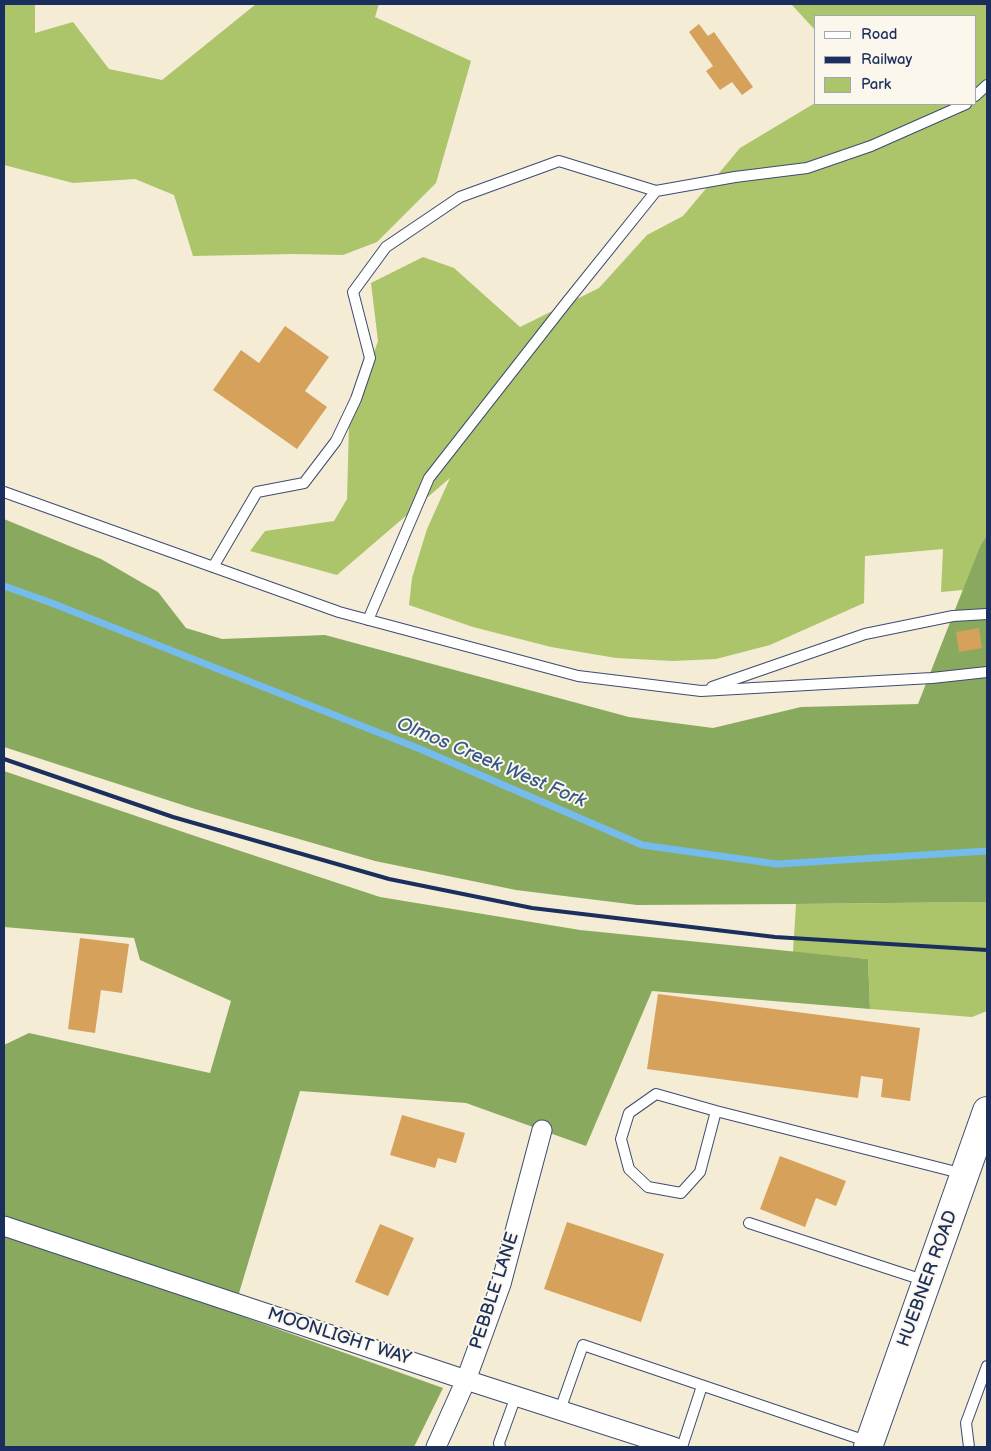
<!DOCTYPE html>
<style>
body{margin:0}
#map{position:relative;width:991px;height:1451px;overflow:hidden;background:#f5ecd6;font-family:"Balsamiq Sans",sans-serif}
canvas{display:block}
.frame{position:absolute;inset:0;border:5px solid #1b2f5e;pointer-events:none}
.legend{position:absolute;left:814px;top:15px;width:162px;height:90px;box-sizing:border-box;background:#fbf7ec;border:1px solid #a1a7b3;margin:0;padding:6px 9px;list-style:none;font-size:15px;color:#1b2f5e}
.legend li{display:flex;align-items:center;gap:10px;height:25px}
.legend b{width:25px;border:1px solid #a1a7b3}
</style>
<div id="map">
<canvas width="991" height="1451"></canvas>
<div class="frame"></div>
<ul class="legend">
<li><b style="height:6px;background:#fff"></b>Road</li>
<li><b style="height:6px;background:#1b2f5e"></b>Railway</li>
<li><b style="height:14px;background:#acc56a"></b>Park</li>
</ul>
</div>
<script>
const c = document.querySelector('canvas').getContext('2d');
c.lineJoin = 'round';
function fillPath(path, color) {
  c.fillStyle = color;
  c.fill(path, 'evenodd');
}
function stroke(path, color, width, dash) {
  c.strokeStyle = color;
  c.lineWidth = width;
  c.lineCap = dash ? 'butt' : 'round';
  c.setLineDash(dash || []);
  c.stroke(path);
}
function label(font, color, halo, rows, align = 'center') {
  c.font = font + ' "Balsamiq Sans",sans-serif';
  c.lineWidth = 4;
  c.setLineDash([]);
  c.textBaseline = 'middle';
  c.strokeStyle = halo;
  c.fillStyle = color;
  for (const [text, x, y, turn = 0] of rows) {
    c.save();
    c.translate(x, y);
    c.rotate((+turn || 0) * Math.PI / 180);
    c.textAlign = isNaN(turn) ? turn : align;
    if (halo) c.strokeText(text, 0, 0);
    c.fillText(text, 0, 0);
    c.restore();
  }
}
fillPath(new Path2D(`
 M4,4H35V33L73,22L109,69L162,80L256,4H379L375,17L471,61L436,183L377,242L343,255L293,254L193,256L174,195L135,179L73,183L4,165Z
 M791,4H987V535L980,546L963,590L941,592L943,549L865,556L864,603L770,645L716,659L673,661L616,658L551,647L473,627L409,605L412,578L427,529L450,478L337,575L250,551L265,531L334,521L347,499L349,424L378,341L371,283L423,257L454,268L520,327L599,288L647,235L683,216L740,148L815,103L975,104V16H815V30Z
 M987,902V1011L972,1017L870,1009L868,959L793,952L796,904Z`), '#acc56a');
fillPath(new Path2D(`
 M4,519L101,559L158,592L186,628L222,639L325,635L629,717L713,728L801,707L918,704L980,546L987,535V902L796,904L637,905L516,890L375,861L195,809L4,747Z
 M4,771L192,835L380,897L580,930L868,959L870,1009L652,991L586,1146L466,1103L300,1091L233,1313L443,1388L414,1447H4V1045L29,1033L210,1073L231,1001L140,960L134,938L4,927Z`), '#89aa5e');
stroke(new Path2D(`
 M4,586L49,602L420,749L642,845L777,864L987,851`), '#75bbec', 7);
fillPath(new Path2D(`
 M699,24L708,36L714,32L753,87L742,95L732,82L720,90L706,71L713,66L689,32Z
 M285,326L329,357L305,391L327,407L297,449L213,390L241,350L259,363Z
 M979,628L982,648L959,652L956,632Z
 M80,938L129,944L122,993L101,990L95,1033L68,1029Z
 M658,994L920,1028L910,1101L881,1097L883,1079L861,1076L858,1098L647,1069Z
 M402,1115L465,1133L456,1163L438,1158L435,1168L390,1155Z
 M780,1156L846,1181L836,1206L816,1198L805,1227L760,1209Z
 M567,1222L664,1254L641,1322L544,1289Z
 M380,1224L414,1238L388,1296L355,1282Z`), '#d5a15b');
const service = new Path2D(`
 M975,96L987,85
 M4,492L339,612L578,676L701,691L932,678L987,672
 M213,567L257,492L304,483L336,441L356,399L370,358L353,292L386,247L460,197L559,161L656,191
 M368,620L429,478L566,303L656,191L735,177L807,168L871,146L966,104
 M712,687L865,634L953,616L987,614
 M716,1111L700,1172L681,1193L648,1187L629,1169L621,1139L629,1113L656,1094L716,1111L964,1174
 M749,1223L926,1281
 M560,1410L583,1345L869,1442
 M500,1447L499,1443L516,1396
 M682,1447L702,1386
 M969,1447L966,1423L987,1366`);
const minor = new Path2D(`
 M4,1226L466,1380L674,1447
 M436,1447L466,1380L501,1284L542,1130`);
const primary = new Path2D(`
 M868,1447L987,1111`);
stroke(service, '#3c4b70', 12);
stroke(minor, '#3c4b70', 21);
stroke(primary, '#3c4b70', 30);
stroke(service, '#fff', 10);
stroke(minor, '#fff', 19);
stroke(primary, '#fff', 28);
stroke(new Path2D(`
 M4,759L173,817L389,879L532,908L775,937L987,950`), '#1b2f5e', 4);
label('18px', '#1b2f5e', '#fbf7ec', [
 ["HUEBNER ROAD",928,1279,-70],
 ["PEBBLE LANE",495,1291,-72],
 ["MOONLIGHT WAY",339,1337,18]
]);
label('italic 19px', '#365989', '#fbf7ec', [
 ["Olmos Creek West Fork",491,763,23]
]);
</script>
